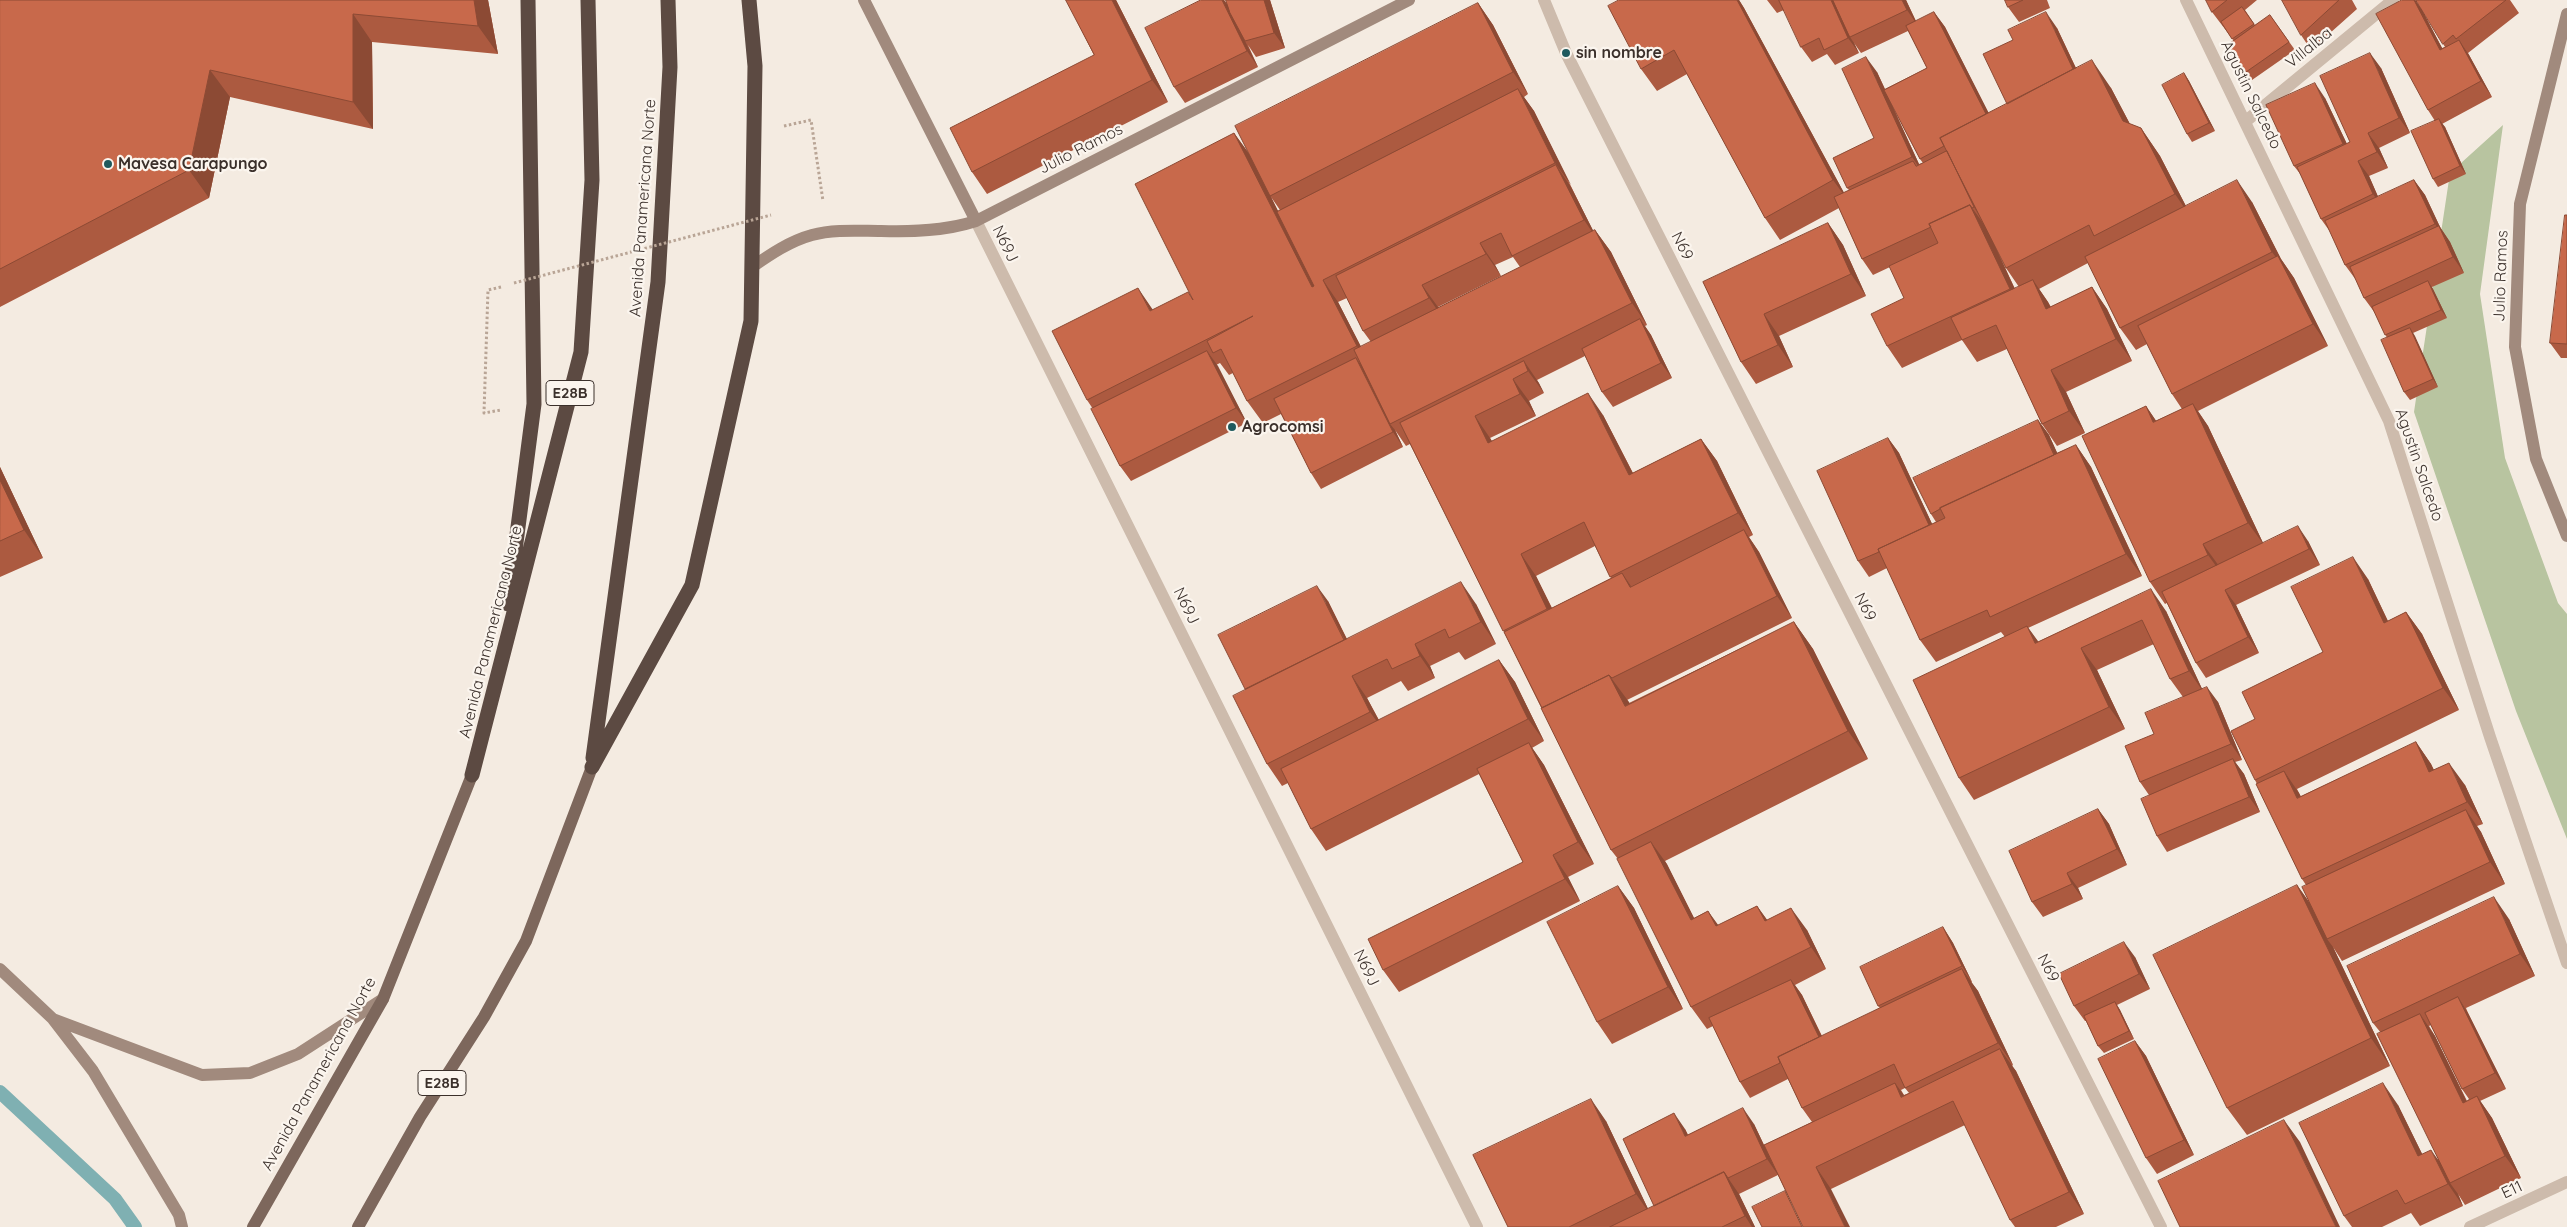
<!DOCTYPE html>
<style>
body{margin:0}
canvas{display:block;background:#f4ebe1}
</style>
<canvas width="2567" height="1227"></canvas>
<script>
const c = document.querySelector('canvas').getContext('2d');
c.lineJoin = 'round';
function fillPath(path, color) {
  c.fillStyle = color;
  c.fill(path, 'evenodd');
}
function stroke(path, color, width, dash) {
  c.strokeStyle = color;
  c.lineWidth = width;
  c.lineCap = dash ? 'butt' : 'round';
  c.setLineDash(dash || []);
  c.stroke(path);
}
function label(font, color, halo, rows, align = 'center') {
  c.font = font + ' Quicksand,sans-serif';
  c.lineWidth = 4.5;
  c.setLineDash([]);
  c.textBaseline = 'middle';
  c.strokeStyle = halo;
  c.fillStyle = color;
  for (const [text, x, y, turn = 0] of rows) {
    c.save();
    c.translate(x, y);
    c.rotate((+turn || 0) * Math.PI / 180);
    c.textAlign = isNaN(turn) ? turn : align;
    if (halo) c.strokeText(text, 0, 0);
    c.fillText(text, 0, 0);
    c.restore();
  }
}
fillPath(new Path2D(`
 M2503,125L2480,294L2505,458L2558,603L2567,614V839L2516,711L2414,412L2450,173Z`), '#b8c4a0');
stroke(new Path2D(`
 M0,1092L115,1199L135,1227`), '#7fb0b2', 14);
stroke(new Path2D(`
 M784,126L811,120L823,201
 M501,287L488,290L484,413L501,410`), '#b9a596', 3, [2.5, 2.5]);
stroke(new Path2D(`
 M1544,0L1566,53L2161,1227
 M2186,0L2389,421L2490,737L2567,963
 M2246,121L2393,0
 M976,221L1477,1227
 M2470,1227L2567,1182`), '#cdbbac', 12);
stroke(new Path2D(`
 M864,0L976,221
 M2567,14L2520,204L2515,347L2536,459L2567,536
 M752,267C771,254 790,241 812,235C834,229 859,231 881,231C913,232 945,231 976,221L1409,0
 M0,969L53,1019L93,1071L179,1215L182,1227
 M53,1019L202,1075L250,1073L298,1054L383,999`), '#a18a7d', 12);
stroke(new Path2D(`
 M253,1227L383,999L472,775
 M358,1227L420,1117L484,1017L526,941L592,767`), '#7d675c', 12);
stroke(new Path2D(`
 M508,604L534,404L528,0
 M593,758L658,282L670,67L668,0
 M592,767L692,585L751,321L755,66L749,0
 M472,775L581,352L592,180L588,0`), '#5c4a42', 15);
stroke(new Path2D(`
 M514,283L771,215`), '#b9a596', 3, [2.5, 2.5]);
fillPath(new Path2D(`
 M0,0H488L498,54L372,42L373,129L230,97L209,198L0,307Z
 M1066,0H1116L1168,102L987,194L972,172L1094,55Z
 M1201,0H1224L1227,4L1226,0H1270L1285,48L1256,57L1248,45L1258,67L1185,103L1174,87Z
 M1737,0H1739L1744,8L1844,193L1849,190L1847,188L1874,138L1877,72L1885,89L1927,68L1908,31L1861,53L1854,43L1859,53L1835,65L1827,54L1812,62L1801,47L1784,10L1777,13L1767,0H1906L1916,21L1934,12L1945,27L1988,113L2007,104L2057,28L2076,68L2111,88L2130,124L2141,128L2160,156L2186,206L2252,202L2281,259L2294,278L2328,346L2198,411L2208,426L2263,543L2308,541L2320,565L2236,605L2259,653L2206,678L2196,663L2167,603L2165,604L2150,582L2146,406L2156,421L2182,409L2172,394L2147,344L2136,350L2120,328L2088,263L2039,289L2048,302L2051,307L2092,287L2107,309L2132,361L2066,392L2085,433L2057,446L2042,424L2007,349L1977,362L1962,340L1902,368L1887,346L1904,298L1890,267L1873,275L1862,259L1839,208L1780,240L1765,218L1687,74L1657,91L1641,69ZM1889,99L1920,159L1923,163L1919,164ZM1991,237L2006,268L2019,287L2015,289Z
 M2005,0H2047L2050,8L2019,22L2008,7Z
 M2206,0H2257L2245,10L2255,25L2270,15L2295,50L2252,80L2228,45L2234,41L2212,12Z
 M2282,0H2352L2357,9L2311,50L2301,35Z
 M2402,0H2415L2422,10L2442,48L2445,47L2416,0H2510L2519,13L2468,53L2492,97L2442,124L2445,127L2466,174L2438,187L2433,179L2435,121L2428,110Z
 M1478,3L1493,25L1528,94L1524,97L1534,111L1593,231L1595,230L1611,252L1647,325L1645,326L1651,335L1672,378L1613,407L1602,392L1585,356L1537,380L1544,393L1529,401L1536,416L1490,438L1492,441L1603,415L1633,473L1701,439L1717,461L1753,535L1749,537L1759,552L1792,618L1627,700L1629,703L1794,622L1813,649L1868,759L1665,861L1694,918L1708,911L1718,926L1757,906L1767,920L1807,930L1826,969L1795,985L1802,995L1822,1036L1880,1008L1878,1006L1943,927L1953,943L1972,982H1971L1978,991L2013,1065L2012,1066L2016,1071L2084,1214L2056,1227H2015L2010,1220L1965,1125L1831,1189L1787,1194L1778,1175L1739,1194L1755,1227H1508L1606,1121L1648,1209L1654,1206L1685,1129L1688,1135L1754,1124L1764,1145L1812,1122L1802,1108L1788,1079L1750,1098L1740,1082L1713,1026L1707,1029L1691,1007L1618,859L1611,850L1504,632L1410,444L1406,446L1395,430L1403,447L1321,489L1311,473L1281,414L1263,423L1247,401L1233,373L1229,375L1220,363L1216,365L1247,423L1131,481L1120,466L1093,409L1087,400L1153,310L1192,298L1234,133L1250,155ZM1271,197L1280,210L1278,211ZM1513,257L1520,267L1438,308V307L1501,276L1495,265ZM1347,298L1363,331L1371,342L1361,347L1338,302ZM1595,546L1611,578L1552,608L1536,576ZM1905,1088L1909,1093L1904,1095L1901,1090Z
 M2381,68L2410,133L2379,148L2388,168L2369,176L2378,197L2414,180L2425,195L2440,227L2450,242L2464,273L2432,287L2447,318L2413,333L2438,387L2410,400L2404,392L2387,338L2375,313L2364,298L2356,280L2345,265L2331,233L2321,219L2301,175L2294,166L2325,98L2347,144L2350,142Z
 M2184,73L2189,81L2215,131L2192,142L2187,134Z
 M2567,215V358H2561L2550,343Z
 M1828,223L1843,245L1866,296L1779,336L1793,367L1756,384L1741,362L1703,282Z
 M2038,420L2049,435L2057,453L2076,445L2091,467L2142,576L2028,628L2038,642L2166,611L2202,689L2218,702L2242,760L2235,762L2244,774L2260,812L2167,852L2157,836L2149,795L2140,782L2154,734L2183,697L2170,679L2154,644L2097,670L2125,729L1974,800L1959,778L2005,637L2001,632L1936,662L1920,640L1887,568L1869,577L1858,561L1888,438L1899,453L1932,524L1936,522L1931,514Z
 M0,467L43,558L0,577Z
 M2368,579L2388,621L2406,612L2422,634L2459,710L2297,789L2301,797L2416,742L2431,764L2434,770L2465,785L2483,824L2477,826L2481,832L2505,884L2342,961L2333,947L2390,1066L2247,1135L2227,1108L2297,885L2312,906L2306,885L2302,879L2257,784L2255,780V719L2323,652Z
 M1328,601L1347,639L1476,604L1496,644L1465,660L1459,652L1430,666L1435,678L1408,691L1401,681L1367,698L1379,720L1499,660L1515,682L1544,741L1532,748L1544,765L1594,864L1568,877L1580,901L1399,992L1383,970L1523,862L1479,774L1326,851L1311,829L1288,783L1282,786L1267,764L1245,689Z
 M2098,809L2109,824L2127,865L2078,888L2083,899L2043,917L2032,902Z
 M1618,886L1634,908L1683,1009L1612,1044L1597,1022Z
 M2509,919L2535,976L2466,1008L2468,1013L2506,1089L2480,1101L2492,1118L2521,1178L2465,1205L2458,1194L2463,1206L2420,1226L2411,1213L2382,1227H2352L2344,1216L2398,1105L2422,1154L2439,1160L2381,1033L2373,1023ZM2431,1025L2462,1089L2469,1099L2467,1101L2435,1036L2429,1026Z
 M2135,957L2150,989L2117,1005L2120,1010L2134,1039L2104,1053L2098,1046L2086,1021H2085L2074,1006Z
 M2135,1041L2146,1056L2194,1155L2157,1174L2146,1158Z`), '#ac5a40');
fillPath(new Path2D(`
 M474,0H488L498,54L478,26Z
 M1112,0H1116L1168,102L1152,80Z
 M1222,0H1224L1229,7L1245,41L1258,67L1247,51Z
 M1264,0H1270L1285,48L1274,33Z
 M1737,0H1739L1744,8L1849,202L1833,180Z
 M1831,0H1834L1850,37L1854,43L1859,53L1848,38Z
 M1902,0H1906L1918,26L1907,10Z
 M2414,0H2415L2422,10L2451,65L2440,50Z
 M1478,3L1493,25L1528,94L1513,72Z
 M1934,12L1945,27L2001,137L1990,122Z
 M2046,12L2057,28L2088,94L2078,79Z
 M353,14L372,42L373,129L353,102Z
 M2459,40L2469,55L2492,97L2481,81Z
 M2370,53L2381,68L2410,133L2399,118Z
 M1866,57L1877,72L1923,173L1912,157Z
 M2092,60L2111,88L2143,149L2123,121Z
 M210,70L230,97L209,198L189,170Z
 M2184,73L2189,81L2215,131L2209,123Z
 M2315,83L2325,98L2354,159L2343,144Z
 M1518,89L1534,111L1571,185L1555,163Z
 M2439,119L2445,127L2466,174L2460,166Z
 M2141,128L2160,156L2194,222L2175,194Z
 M1234,133L1250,155L1327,309L1312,287Z
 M2368,133L2379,148L2388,168L2377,152Z
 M1948,151L1984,223L1974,207Z
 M2358,161L2369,176L2384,210L2373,194Z
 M1556,165L1571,187L1599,242L1584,220Z
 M2237,180L2252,202L2281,259L2294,278L2328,346L2313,324L2286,271L2272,252Z
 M2414,180L2425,195L2440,227L2450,242L2464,273L2453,257L2445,238L2435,224Z
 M1970,205L1986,227L2025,311L2010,289Z
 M1828,223L1843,245L1866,296L1851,274Z
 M1595,230L1611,252L1647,325L1632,303Z
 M1480,243L1495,265L1501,276L1486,254Z
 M1323,280L1338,302L1372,368L1357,346Z
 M2033,280L2048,302L2062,331L2046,309Z
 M2428,281L2433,289L2447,318L2441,310Z
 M1422,285L1438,307L1444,320L1429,298Z
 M2092,287L2107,309L2132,361L2116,339Z
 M1138,288L1153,310L1150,311Z
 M1764,314L1779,336L1793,367L1778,345Z
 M1640,319L1651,335L1672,378L1661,363Z
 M2410,328L2415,336L2438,387L2433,379Z
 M1207,351L1218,366L1247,423L1236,408Z
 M1356,358L1367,373L1390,424L1395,430L1403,447L1393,432Z
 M1524,361L1539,383L1544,393L1528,371Z
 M2051,370L2066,392L2085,433L2069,411Z
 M1513,379L1529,401L1536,416L1520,394Z
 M1588,393L1603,415L1645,497L1629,475Z
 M2193,404L2208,426L2264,545L2248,523Z
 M2146,406L2161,428L2153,422Z
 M1475,416L1490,438L1504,465L1488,443Z
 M2038,420L2049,435L2066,472L2055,456Z
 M1888,438L1899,453L1941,543L1930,528Z
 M1701,439L1717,461L1753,535L1738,513Z
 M2076,445L2091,467L2142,576L2126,554Z
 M0,467L43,558L24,530L0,480Z
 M2298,526L2308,541L2320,565L2309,549Z
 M1744,530L1759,552L1792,618L1777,596Z
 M2203,544L2219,566L2224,577L2208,555Z
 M1521,554L1536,576L1563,631L1547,609Z
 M2353,557L2368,579L2399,645L2384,623Z
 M1622,573L1637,595L1630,587Z
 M1461,582L1476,604L1496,644L1481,622Z
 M1317,586L1328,601L1356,658L1346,642Z
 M2151,589L2166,611L2204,693L2189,671Z
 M2225,590L2236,605L2259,653L2248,637Z
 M2406,612L2422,634L2459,710L2443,688Z
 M1794,622L1813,649L1868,759L1848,731Z
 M2027,626L2043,648L2035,643Z
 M1415,644L1430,666L1435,678L1420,656Z
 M2081,648L2097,670L2125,729L2109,707Z
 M1499,660L1515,682L1544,741L1528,719Z
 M1609,675L1629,702L1644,733L1625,706Z
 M1352,676L1367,698L1386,734L1370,712Z
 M2207,687L2218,702L2242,760L2231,744Z
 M2416,742L2431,764L2445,794L2429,772Z
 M1529,743L1544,765L1594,864L1578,842Z
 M2233,759L2244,774L2260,812L2249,797Z
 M2449,763L2465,785L2483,824L2467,802Z
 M2284,771L2299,793L2313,820L2297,798Z
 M2098,809L2109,824L2127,865L2117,849Z
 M2466,810L2481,832L2505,884L2490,862Z
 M1651,842L1667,864L1706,942L1691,920Z
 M1553,855L1568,877L1580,901L1565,879Z
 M2067,873L2078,888L2083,899L2072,884Z
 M2297,885L2316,912L2327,939L2333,947L2390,1066L2371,1038Z
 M1618,886L1634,908L1683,1009L1668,987Z
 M2494,897L2509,919L2535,976L2520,954Z
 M1757,906L1773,928L1765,921Z
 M1791,908L1807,930L1826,969L1811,947Z
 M1708,911L1724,933L1716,926Z
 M1943,927L1953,943L1972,982L1962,966Z
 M2124,942L2135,957L2150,989L2139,974Z
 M1962,969L1978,991L2013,1065L1998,1043Z
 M1791,980L1802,995L1832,1058L1821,1043Z
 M2458,997L2468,1013L2506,1089L2495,1073Z
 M2115,1002L2120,1010L2134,1039L2129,1031Z
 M2420,1014L2435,1036L2478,1125L2463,1103Z
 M2135,1041L2146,1056L2194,1155L2184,1140Z
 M2000,1049L2016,1071L2084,1214L2069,1192Z
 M1895,1083L1911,1105L1917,1119L1901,1097Z
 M2383,1083L2398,1105L2434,1178L2418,1156Z
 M2477,1096L2492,1118L2521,1178L2505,1156Z
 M1591,1099L1606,1121L1652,1217L1636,1194Z
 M1743,1108L1754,1124L1778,1175L1767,1159Z
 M1674,1113L1685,1129L1696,1151L1685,1136Z
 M2284,1120L2300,1142L2340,1227H2336Z
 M2431,1150L2447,1172L2450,1183L2458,1194L2463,1206L2448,1184Z
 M1816,1167L1831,1189L1850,1227H1845Z
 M1724,1172L1739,1194L1755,1227H1752L1745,1216Z`), '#8c4a34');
const building = new Path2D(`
 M0,0H474L478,26L353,14V102L210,70L189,170L0,269Z
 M1066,0H1112L1152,80L972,172L950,128L1094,55Z
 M1201,0H1222L1247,51L1174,87L1145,28Z
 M1226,0H1264L1274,33L1245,41L1230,13Z
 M1619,0H1737L1833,180L1765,218L1674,50L1641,69L1608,6Z
 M1779,0H1831L1848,38L1824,50L1819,38L1801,47Z
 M1833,0H1902L1907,10L1850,37Z
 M2005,0H2023L2008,7Z
 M2206,0H2227L2212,12Z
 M2282,0H2339L2301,35Z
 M2402,0H2414L2440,50L2459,40L2481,81L2428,110L2376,14Z
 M2416,0H2506L2456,39L2453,35L2443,44Z
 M1478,3L1513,72L1270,196L1235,126Z
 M2242,7L2254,24L2232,39L2221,22Z
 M1934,12L1986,114L1940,138L1944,146L1920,159L1884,90L1927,68L1906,26Z
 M2046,12L2073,69L2007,104L1983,54L2013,40L2008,30Z
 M2270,15L2289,42L2246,72L2228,45Z
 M2370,53L2399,118L2368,133L2377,152L2358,161L2373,194L2321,219L2297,167L2350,142L2320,76Z
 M1866,57L1912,157L1847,188L1833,158L1874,138L1842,69Z
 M2092,60L2123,121L2141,128L2175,194L2094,236L2089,225L2006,268L1940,138Z
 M2184,73L2209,123L2187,134L2162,85Z
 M2315,83L2343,144L2294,166L2266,105Z
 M1518,89L1555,163L1323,280L1357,346L1247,401L1221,349L1213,353L1207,341L1253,316L1087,400L1052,331L1138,288L1150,311L1188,292L1193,300L1135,184L1234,133L1312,287L1314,286L1277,212Z
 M2439,119L2460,166L2433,179L2411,131Z
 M1947,151L1974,207L1972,208L1970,205L1929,224L1931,227L1862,259L1834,197L1913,161L1916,166Z
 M1556,165L1584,220L1512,256L1501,233L1480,243L1486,254L1422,285L1429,298L1363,331L1336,276Z
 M2237,180L2272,252L2120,328L2085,257Z
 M2414,180L2435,224L2345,265L2325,221Z
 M1970,205L2010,289L1887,346L1871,314L1904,298L1889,266L1938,243L1929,224Z
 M2565,215H2567V344L2550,343Z
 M1828,223L1851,274L1764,314L1778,345L1741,362L1703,282Z
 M2439,226L2453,257L2364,298L2350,267Z
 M1595,230L1632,303L1390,424L1354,350Z
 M2278,256L2313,324L2172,394L2138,326Z
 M2033,280L2046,309L2092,287L2116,339L2051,370L2069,411L2042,424L1996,325L1962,340L1951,318Z
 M2428,281L2441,310L2385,335L2372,307Z
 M1640,319L1661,363L1602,392L1582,349Z
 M2410,328L2433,379L2404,392L2381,340Z
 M1207,351L1236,408L1120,466L1091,409Z
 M1356,358L1393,432L1311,473L1274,399Z
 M1524,361L1528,371L1513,379L1520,394L1475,416L1488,443L1588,393L1629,475L1701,439L1738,513L1610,577L1584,522L1521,554L1547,609L1503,631L1400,423Z
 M2193,404L2248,523L2203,544L2208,555L2150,582L2082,436L2146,406L2153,422Z
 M2038,420L2054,455L1940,508V509L1931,514L1913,478Z
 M1888,438L1929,525L1878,549L1879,552L1858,561L1817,471Z
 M2076,445L2126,554L1990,617L1987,610L1920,640L1878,549L1945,518L1940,508Z
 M0,480L24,530L0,541Z
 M2298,526L2309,549L2225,590L2248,637L2196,663L2162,592Z
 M1744,530L1777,596L1612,678L1609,675L1542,708L1504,632L1622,573L1630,587Z
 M2353,557L2384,623L2406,612L2443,688L2255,780L2231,731L2255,719L2242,692L2323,652L2291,587Z
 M1461,582L1481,622L1449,638L1445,629L1415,644L1420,656L1392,669L1387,659L1352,676L1370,712L1267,764L1233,696Z
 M1317,586L1344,640L1245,689L1218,635Z
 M2151,589L2189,671L2170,679L2142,620L2081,648L2109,707L1959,778L1913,680L2027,626L2035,643Z
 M1794,622L1848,731L1611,850L1541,708L1609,675L1625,706Z
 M1499,660L1528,719L1311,829L1281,769Z
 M2207,687L2231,744L2140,782L2125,746L2154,734L2145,713Z
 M2416,742L2429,772L2449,763L2467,802L2302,879L2256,784L2284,771L2297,798Z
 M1529,743L1578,842L1553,855L1565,879L1383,970L1368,939L1523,862L1477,769Z
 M2233,759L2249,797L2157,836L2141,799Z
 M2098,809L2117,849L2067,873L2072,884L2032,902L2009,851Z
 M2466,810L2490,862L2327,939L2302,887Z
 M1651,842L1691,920L1708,911L1716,926L1757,906L1765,921L1791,908L1811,947L1691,1007L1617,859Z
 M2297,885L2371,1038L2227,1108L2153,955Z
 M1618,886L1668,987L1597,1022L1547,922Z
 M2494,897L2520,954L2373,1023L2347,966Z
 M1943,927L1962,966L1878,1006L1860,967Z
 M2124,942L2139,974L2074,1006L2059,974Z
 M1962,969L1998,1043L1905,1088L1894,1064L1802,1108L1778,1057Z
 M1791,980L1819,1037L1778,1057L1780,1063L1740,1082L1709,1018Z
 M2458,997L2495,1073L2462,1089L2425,1013Z
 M2115,1002L2129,1031L2098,1046L2084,1016Z
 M2420,1014L2463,1103L2477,1096L2505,1156L2450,1183L2377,1034Z
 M2135,1041L2184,1140L2146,1158L2098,1059Z
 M2000,1049L2069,1192L2010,1220L1953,1101L1816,1167L1845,1227H1803L1764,1145L1895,1083L1901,1097Z
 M2383,1083L2418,1156L2431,1150L2448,1184L2405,1204L2397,1190L2344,1216L2299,1123Z
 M1591,1099L1636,1194L1569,1227H1508L1473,1155Z
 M1743,1108L1767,1159L1728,1178L1724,1172L1654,1206L1623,1139L1674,1113L1685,1136Z
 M2284,1120L2336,1227H2180L2158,1181Z
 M1724,1172L1745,1216L1722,1227H1610Z
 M1785,1191L1802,1227H1762L1752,1207Z`);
fillPath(building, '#c8694b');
stroke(building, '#8c4a34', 1);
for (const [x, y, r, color] of [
 [1566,53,5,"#1f5a5e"],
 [108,164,5,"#1f5a5e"],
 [1232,427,5,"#1f5a5e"]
]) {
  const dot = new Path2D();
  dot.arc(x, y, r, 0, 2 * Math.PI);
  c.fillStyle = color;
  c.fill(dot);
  stroke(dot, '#fbf5ee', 2);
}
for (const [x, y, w] of [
 [570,393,48],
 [442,1083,48]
]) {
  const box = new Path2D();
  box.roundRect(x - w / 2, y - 12.5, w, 25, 4);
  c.fillStyle = '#fbf5ee';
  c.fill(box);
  stroke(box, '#3b302b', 1);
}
label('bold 15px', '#3b302b', null, [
 ["E28B",570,393],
 ["E28B",442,1083]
]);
label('16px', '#3b302b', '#fbf5ee', [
 ["Villalba",2309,48,-39],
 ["Agustin Salcedo",2251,95,64],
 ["Julio Ramos",1081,149,-27],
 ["Avenida Panamericana Norte",643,208,-86],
 ["N69J",1005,244,64],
 ["N69",1682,246,63],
 ["Julio Ramos",2501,276,-88],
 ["Agustin Salcedo",2419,465,71],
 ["N69J",1186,606,64],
 ["N69",1865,607,63],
 ["Avenida Panamericana Norte",491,632,-76],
 ["N69J",1366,968,64],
 ["N69",2048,968,63],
 ["Avenida Panamericana Norte",319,1074,-61],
 ["E11",2512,1190,-25]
]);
label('bold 16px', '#3b302b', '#fbf5ee', [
 ["sin nombre",1576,53],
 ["Mavesa Carapungo",118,164],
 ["Agrocomsi",1242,427]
], 'left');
</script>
